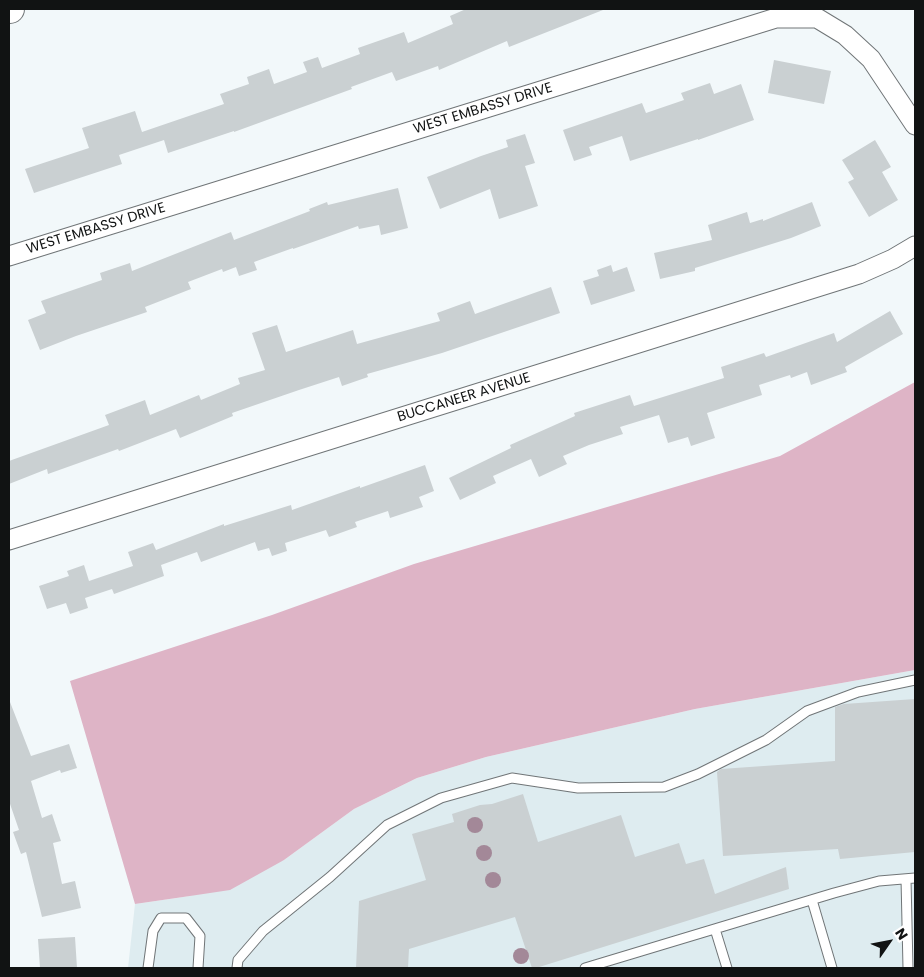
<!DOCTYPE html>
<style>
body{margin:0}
#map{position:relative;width:924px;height:977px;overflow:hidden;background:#f2f8fa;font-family:Poppins,sans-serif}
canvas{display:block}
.frame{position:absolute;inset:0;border:10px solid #111313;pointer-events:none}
.north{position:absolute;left:864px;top:917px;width:50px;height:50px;-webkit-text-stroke:4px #fff;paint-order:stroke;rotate:57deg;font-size:14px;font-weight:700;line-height:20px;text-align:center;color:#111313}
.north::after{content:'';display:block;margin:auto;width:18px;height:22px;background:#111313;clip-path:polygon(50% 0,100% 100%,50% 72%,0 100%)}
</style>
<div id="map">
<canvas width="924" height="977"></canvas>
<div class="frame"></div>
<div class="north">N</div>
</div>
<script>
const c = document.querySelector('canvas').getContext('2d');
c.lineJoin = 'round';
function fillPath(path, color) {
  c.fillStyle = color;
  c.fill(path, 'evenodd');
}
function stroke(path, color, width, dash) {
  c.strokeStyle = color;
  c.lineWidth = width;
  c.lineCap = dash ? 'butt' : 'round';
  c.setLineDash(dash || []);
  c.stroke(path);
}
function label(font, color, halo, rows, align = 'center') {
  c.font = font + ' Poppins,sans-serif';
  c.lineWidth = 4;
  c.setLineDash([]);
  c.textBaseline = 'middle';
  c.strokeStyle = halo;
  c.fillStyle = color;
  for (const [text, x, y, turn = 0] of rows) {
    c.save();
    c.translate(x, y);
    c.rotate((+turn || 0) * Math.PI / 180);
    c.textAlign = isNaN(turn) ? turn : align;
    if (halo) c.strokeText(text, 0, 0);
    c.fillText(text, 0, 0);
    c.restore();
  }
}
fillPath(new Path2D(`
 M915,670V968H128L135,904L190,896L284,860L354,809L417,778L486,757L695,709Z`), '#deecf0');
fillPath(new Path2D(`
 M915,382V670L695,709L486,757L417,778L354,809L284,860L230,890L190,896L135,904L70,681L272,615L414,564L780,456Z`), '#deb4c6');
fillPath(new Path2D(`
 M466,9L603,10L509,47L507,41L439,70L438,66L396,81L392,72L351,87L352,89L234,132V131L168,153L164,140L119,155L122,164L34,193L25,169L89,148L82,128L135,111L142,132L224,104L220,94L249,84L247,77L269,69L274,84L307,72L303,62L318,57L322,68L360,54L358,48L404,32L408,43L453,24L450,16Z
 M774,60L831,71L824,104L768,93Z
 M710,83L714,94L741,84L754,120L698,140V139L630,161L622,136L589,147L592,155L574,161L563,130L642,103L646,113L684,100L681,93Z
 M525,134L535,163L525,166L538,206L499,219L490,189L440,209L427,177L481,156L508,147L506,140Z
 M875,140L891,167L882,172L898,200L869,217L848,182L854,179L842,160Z
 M398,188L408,228L381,235L379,225L359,229L358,226L293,249V248L254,262L257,270L239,276L236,267L223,272L222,269L188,282L191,289L145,307L147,312L76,336L40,350L28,320L46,313L41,301L102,280L100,273L130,263L132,271L231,232L234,240L310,211L309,209L327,202L328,205Z
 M812,202L821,226L791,238L695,268V271L660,279L654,253L712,240L708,225L747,212L750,223L763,219V221Z
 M611,265L613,272L627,267L635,291L591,305L583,281L599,276L597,270Z
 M551,287L560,313L442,353L367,374L368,377L342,386L339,377L299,390L232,413L233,416L180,438L176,429L119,451L118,449L48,474L47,469L9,484V461L109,425L105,415L145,400L150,415L199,395L201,400L240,384L238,378L265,370L252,333L277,325L286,352L353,330L357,344L440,321L437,313L470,301L475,314Z
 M890,311L903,334L845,367L847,372L811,385L807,372L791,378L790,375L759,385L762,395L707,413L715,438L691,446L688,437L668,443L659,415L620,427L623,434L589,445L563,456L567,464L539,477L531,459L493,476L496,483L460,500L449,478L511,448L510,445L575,416L574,413L630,395L634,406L724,378L721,367L764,353L766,357L834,333L837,342Z
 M425,465L434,491L419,497L423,507L390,518L388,511L355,522L357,527L329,537L326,530L285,543L287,551L272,556L269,548L258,551L255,542L201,562L197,552L161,565L164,576L114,594L112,589L85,598L88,608L70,614L66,603L47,609L39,586L69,576L67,571L84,565L89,581L133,566L128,552L153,543L156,550L224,524V526L291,505L292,510L360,486V488Z
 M915,699V852L840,859L838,849L723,856L717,772L721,769L835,761V707L844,704Z
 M9,702H10L31,756L69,744L77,768L61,773L60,770L31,781L42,818L52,814L61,841L53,843L62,884L75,881L81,908L42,917L26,852L21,854L13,832L19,830L9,801Z
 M523,794L538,842L621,815L635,857L679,843L686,864L704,859L715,894L786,867L789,889L536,968H532L515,917L409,949L408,968H356L359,901L426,880L412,834L454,822L452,814L480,805L492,804Z
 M75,937L77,968H40L38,939Z`), '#cad0d2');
const lane = new Path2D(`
 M906,879L908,968
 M812,900L832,968
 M715,929L727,968
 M148,968L153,931L161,918H186L200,936L198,968
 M237,968L238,960L263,931L330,877L387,825L441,798L512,778L578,788L664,787L698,774L766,740L807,711L858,692L915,680
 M585,968L834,893L879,881L915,878`);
const street = new Path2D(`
 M9,256L776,18H817L845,35L871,59L915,125
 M9,540L859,274L893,259L915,246`);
const highway = new Path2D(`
 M9,9H10`);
stroke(lane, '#707577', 11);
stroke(street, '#707577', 21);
stroke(highway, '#707577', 30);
stroke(lane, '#fff', 9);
stroke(street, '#fff', 19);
stroke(highway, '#fff', 28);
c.fillStyle = '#a38898';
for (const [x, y] of [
 [475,825],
 [484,853],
 [493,880],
 [521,956]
]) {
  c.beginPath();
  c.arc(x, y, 8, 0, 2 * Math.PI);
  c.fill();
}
label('14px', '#111313', '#fff', [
 ["WEST EMBASSY DRIVE",483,109,-17],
 ["WEST EMBASSY DRIVE",96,229,-17],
 ["BUCCANEER AVENUE",464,398,-17]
]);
</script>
